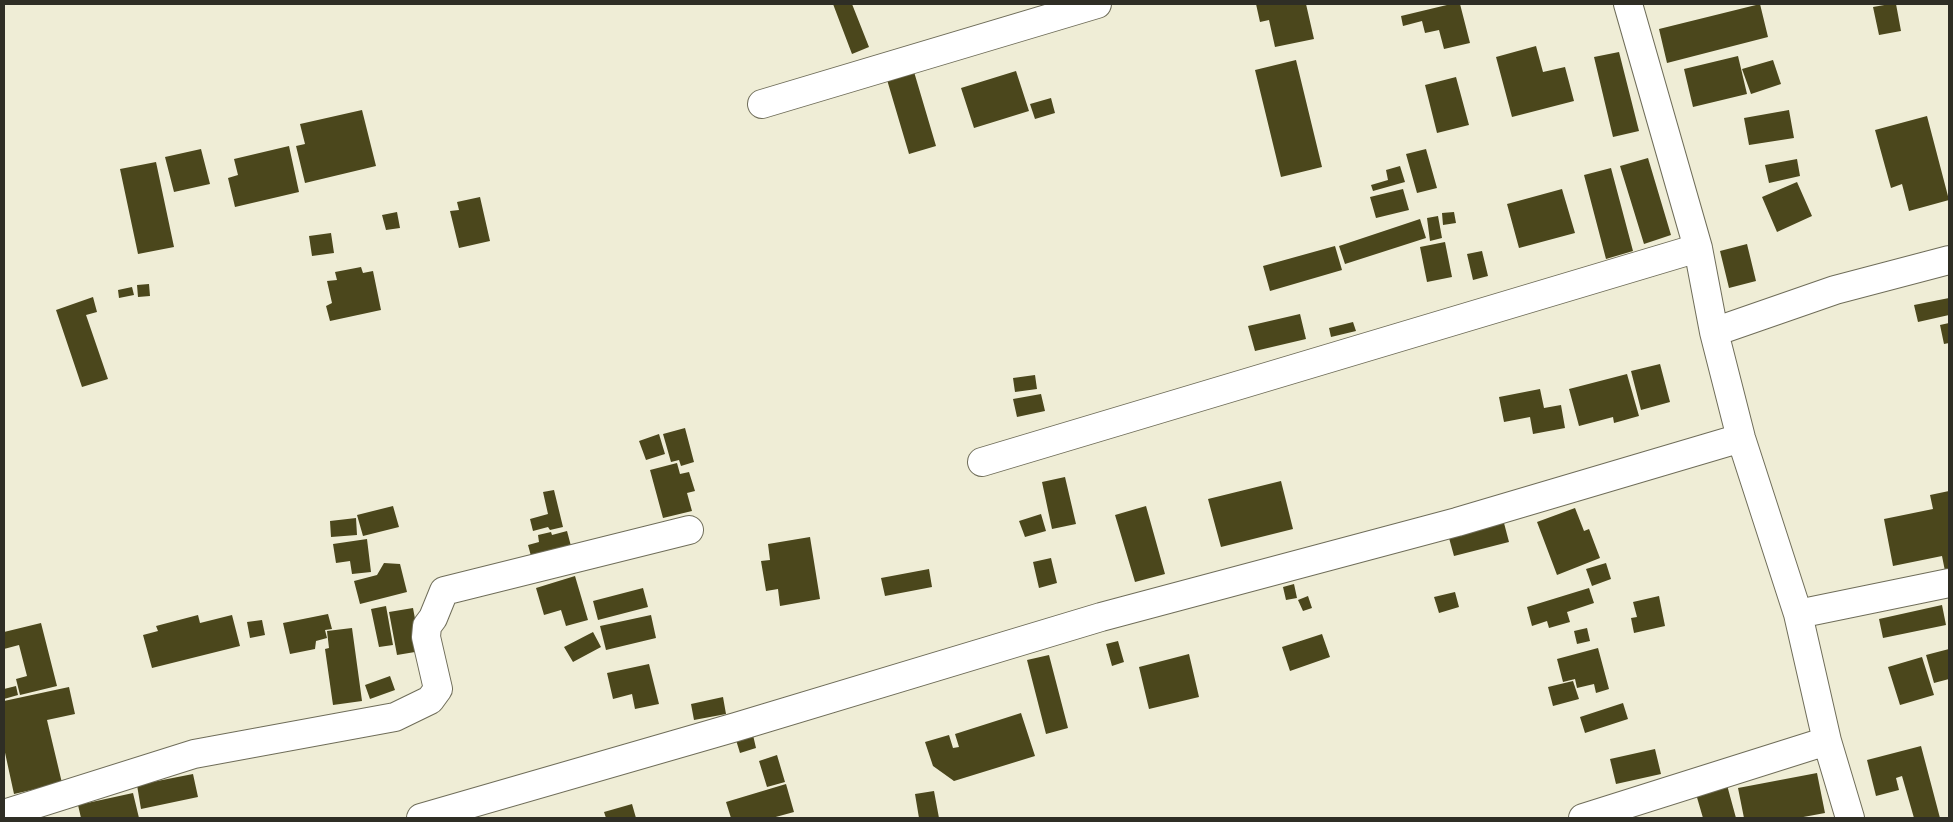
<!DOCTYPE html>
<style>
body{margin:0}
#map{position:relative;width:1953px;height:822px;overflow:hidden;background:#efedd6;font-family:"Fira Sans Condensed",sans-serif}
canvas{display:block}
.frame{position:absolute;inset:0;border:5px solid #2f2e25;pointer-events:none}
</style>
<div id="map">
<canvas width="1953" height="822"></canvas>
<div class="frame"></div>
</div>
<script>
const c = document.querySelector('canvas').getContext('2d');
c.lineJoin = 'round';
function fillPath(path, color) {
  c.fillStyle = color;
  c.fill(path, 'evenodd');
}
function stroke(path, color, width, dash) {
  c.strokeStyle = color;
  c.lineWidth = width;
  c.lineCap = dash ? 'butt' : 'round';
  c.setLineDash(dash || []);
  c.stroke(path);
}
fillPath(new Path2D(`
 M833,4H852L869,47L852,54Z
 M1256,4H1306L1314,39L1275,47L1269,20L1260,22Z
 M1451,4H1460L1470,43L1444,49L1439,30L1425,33L1422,21L1403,26L1401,16Z
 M1760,4L1768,37L1667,63L1659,29Z
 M1890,4H1896L1901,31L1879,35L1873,7Z
 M1536,46L1543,72L1565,67L1574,101L1512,117L1496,57Z
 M1619,52L1639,131L1613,137L1594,57Z
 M1738,56L1747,94L1693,107L1684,69Z
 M1296,60L1322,167L1281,177L1255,70Z
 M1773,60L1781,84L1751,94L1742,69Z
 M912,65L936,146L909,154L885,73Z
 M1016,71L1029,111L974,128L961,88Z
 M1456,77L1469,125L1437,133L1425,85Z
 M1051,98L1055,113L1035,119L1030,104Z
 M362,110L376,166L305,183L296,146L305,144L300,124Z
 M1789,110L1794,138L1749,145L1744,118Z
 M1927,116L1949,200L1909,211L1902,184L1891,188L1875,130Z
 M289,146L299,192L235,207L228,178L238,175L234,159Z
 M201,149L210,184L174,192L165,157Z
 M1426,149L1437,188L1417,193L1406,154Z
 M1648,158L1671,235L1644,244L1620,166Z
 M1797,159L1800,176L1769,183L1765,165Z
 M156,162L174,247L138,254L120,169Z
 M1400,166L1405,182L1373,191L1371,185L1388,180L1386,170Z
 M1611,168L1633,251L1606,259L1584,175Z
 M1797,182L1812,216L1777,232L1762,197Z
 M1403,189L1409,210L1376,218L1370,197Z
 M1562,189L1575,233L1519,248L1507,204Z
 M480,197L490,241L459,248L450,211L459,210L457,202Z
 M397,212L400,228L386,230L382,215Z
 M1454,212L1456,223L1443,225L1442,213Z
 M1438,216L1442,238L1430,241L1427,218Z
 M1420,219L1426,238L1345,264L1339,246Z
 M331,233L334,253L312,256L309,236Z
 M1445,242L1452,277L1427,282L1420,247Z
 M1747,244L1756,281L1729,288L1720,251Z
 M1335,246L1342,270L1270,291L1263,266Z
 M1482,251L1488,276L1473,280L1467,254Z
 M361,267L363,273L373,271L381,310L330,321L326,306L332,303L327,281L337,280L335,272Z
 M149,284L150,296L138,297L137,285Z
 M132,287L134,295L119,298L118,290Z
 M93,297L97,312L86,315L108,379L82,387L56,310Z
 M1949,298V315L1918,322L1914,305Z
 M1300,314L1306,339L1255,351L1248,326Z
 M1353,322L1356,331L1331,337L1329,328Z
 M1949,323V343L1944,344L1940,325Z
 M1660,364L1670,402L1641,410L1631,371Z
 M1627,374L1639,416L1614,423L1613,417L1579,426L1569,389Z
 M1035,375L1037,389L1015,392L1013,378Z
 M1540,389L1544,408L1561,405L1565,428L1533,434L1530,417L1504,422L1499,397Z
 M1041,394L1045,411L1017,417L1013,399Z
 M685,428L694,462L681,466L679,460L671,462L663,434Z
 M659,434L665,454L646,460L639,441Z
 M677,463L680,474L689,472L695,491L687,493L692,511L663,518L650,470Z
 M1065,477L1076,524L1052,529L1042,482Z
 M1281,481L1293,529L1221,547L1208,499Z
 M554,490L563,527L550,530L548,527L533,531L530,519L548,514L543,492Z
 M1949,491V570L1945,571L1942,556L1893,566L1884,519L1933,509L1930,495Z
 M393,506L399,527L363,536L357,515Z
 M1146,506L1165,574L1135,582L1115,515Z
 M1575,508L1584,531L1589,529L1600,558L1557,575L1537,522Z
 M1041,514L1046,531L1025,537L1019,521Z
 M356,518L357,535L331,537L330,521Z
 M1504,523L1509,542L1454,556L1449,538Z
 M567,531L571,546L531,556L528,545L539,542L538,535L551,532L552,535Z
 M810,537L820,599L780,606L778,589L766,591L761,561L770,560L768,544Z
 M367,539L371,572L352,574L350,561L336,563L333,544Z
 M1051,558L1057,583L1039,588L1033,562Z
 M384,563L400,564L407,592L360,604L354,581L377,575Z
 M1606,563L1611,579L1592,586L1586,569Z
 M929,569L932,587L885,596L881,578Z
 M575,576L588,620L566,626L561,610L544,615L536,588Z
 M1294,584L1297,598L1286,600L1283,587Z
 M643,588L648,607L598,620L593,601Z
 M1589,588L1594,603L1567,612L1570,622L1549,628L1547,621L1532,626L1527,607Z
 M1455,592L1459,607L1439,613L1434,597Z
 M1308,596L1312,608L1303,611L1298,600Z
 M1659,596L1665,626L1634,633L1631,618L1637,617L1633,602Z
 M1942,605L1946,625L1883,638L1879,619Z
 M386,606L393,645L379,647L371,609Z
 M413,608L421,651L397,655L389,612Z
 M328,614L332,629L325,630L327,638L316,641L315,649L290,654L283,623Z
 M198,615L200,623L232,615L240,646L152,668L143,635L158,631L156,626Z
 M651,615L656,638L606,650L600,626Z
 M262,620L265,635L250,638L247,622Z
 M41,623L57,686L20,695L16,679L27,676L19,645L4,649V632Z
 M352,628L362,701L333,705L325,649L329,648L327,631Z
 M1587,628L1590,641L1577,644L1574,631Z
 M593,632L601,647L573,662L564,647Z
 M1322,634L1330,657L1290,671L1282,647Z
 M1118,641L1124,662L1112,666L1106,644Z
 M1598,648L1609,689L1596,693L1594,684L1577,688L1575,679L1563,682L1557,659Z
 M1949,649V679L1934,683L1926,655Z
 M1189,654L1199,697L1149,709L1139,667Z
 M1049,655L1068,728L1046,734L1027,660Z
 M1922,657L1934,695L1900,705L1888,667Z
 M649,664L659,704L635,709L632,694L613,699L607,673Z
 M390,676L395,690L370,699L365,685Z
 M1573,681L1579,699L1553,706L1548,687Z
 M16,686L18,695L4,699V689Z
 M69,687L75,714L47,720L62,783L14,794L4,748V701Z
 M723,697L726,714L694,720L691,704Z
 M1623,703L1628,719L1585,733L1580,717Z
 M1021,713L1035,756L954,781L933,766L925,742L949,735L953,748L959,747L955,734Z
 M753,735L756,748L740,753L736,740Z
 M1921,746L1940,818H1914L1902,776L1896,778L1899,790L1876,796L1867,760Z
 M1655,749L1661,774L1616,784L1610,759Z
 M777,755L785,782L767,787L759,761Z
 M1817,773L1825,813L1798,818H1744L1738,788Z
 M193,774L198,797L141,809L137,785Z
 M786,784L794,812L772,818H731L726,802Z
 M1727,785L1736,818H1703L1696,794Z
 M934,791L939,818H919L915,794Z
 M133,793L139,818H81L78,805Z
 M632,804L636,818H606L604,812Z`), '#4b471c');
const street = new Path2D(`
 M1628,4L1698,248L1714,332L1741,438L1798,614L1827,741L1850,818
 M762,104L1097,4
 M1714,332L1835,290L1949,260
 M982,462L1698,248
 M1798,614L1949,583
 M4,814L194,754L395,717L430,700L438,689L426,637L427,626L433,618L444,591L689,530
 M421,818L736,727L1101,617L1457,522L1741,438
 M1583,818L1827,741`);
stroke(street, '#6f6d59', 30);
stroke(street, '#fff', 28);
</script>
